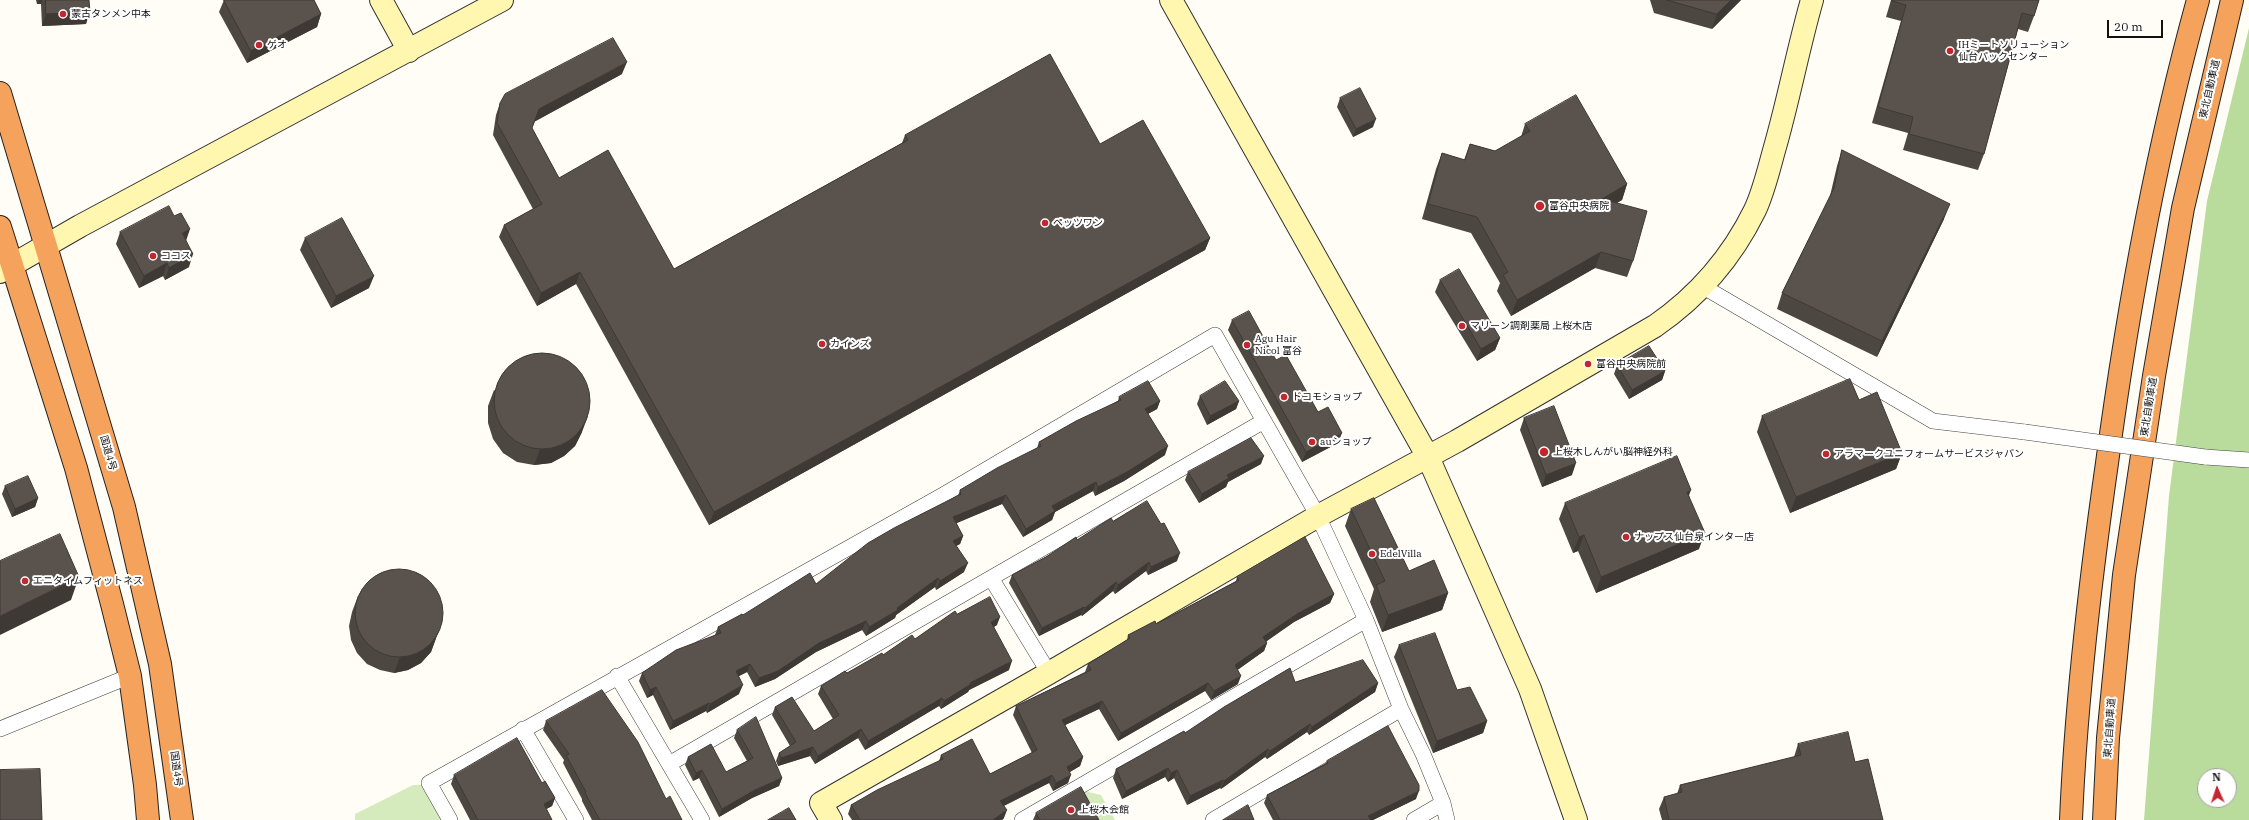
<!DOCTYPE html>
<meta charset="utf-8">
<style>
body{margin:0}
#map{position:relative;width:2249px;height:820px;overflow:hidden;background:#fffdf5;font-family:"IBM Plex Serif",serif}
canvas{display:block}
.north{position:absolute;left:2197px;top:768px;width:40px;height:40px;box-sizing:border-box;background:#fff;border:1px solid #a0a0a0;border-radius:50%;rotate:357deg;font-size:11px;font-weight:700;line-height:16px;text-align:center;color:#111}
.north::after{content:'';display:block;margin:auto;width:14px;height:18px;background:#c4262e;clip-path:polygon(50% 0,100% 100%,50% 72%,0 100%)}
.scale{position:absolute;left:2107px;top:20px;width:56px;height:18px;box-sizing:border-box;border:2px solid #111;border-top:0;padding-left:5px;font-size:12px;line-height:14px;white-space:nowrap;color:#111;-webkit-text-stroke:3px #fff;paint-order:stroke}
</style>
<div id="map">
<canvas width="2249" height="820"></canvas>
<div class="north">N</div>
<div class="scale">20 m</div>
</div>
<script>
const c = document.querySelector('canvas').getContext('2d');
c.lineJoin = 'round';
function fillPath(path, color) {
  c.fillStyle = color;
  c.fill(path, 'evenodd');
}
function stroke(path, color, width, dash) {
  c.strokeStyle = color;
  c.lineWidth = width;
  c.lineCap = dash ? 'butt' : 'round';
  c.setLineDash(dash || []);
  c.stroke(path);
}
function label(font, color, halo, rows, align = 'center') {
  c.font = font + ' "IBM Plex Serif","Noto Sans JP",serif';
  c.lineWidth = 4;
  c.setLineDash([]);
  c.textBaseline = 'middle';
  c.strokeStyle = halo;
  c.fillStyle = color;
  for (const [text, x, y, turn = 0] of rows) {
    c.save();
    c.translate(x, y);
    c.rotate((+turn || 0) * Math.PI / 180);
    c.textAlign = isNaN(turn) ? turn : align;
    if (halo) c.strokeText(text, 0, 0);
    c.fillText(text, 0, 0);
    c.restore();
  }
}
fillPath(new Path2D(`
 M413,785H422L442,820H355V814Z
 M1084,791L1101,795L1115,820H1033Z`), '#d5ebbd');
fillPath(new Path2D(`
 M2249,28V820H2144L2169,496L2207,201ZM2205,776H2229V800H2205Z`), '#b9dc9c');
const street = new Path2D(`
 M1702,286L1933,421L2025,432
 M2205,457L2249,460
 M991,578L1264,421
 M617,676L702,820
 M0,729L130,676
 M523,729L576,820
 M669,764L991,578L1049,673
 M450,820L429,783L943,495L1215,335L1318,516L1366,620L1401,709L1423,754L1443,803L1447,820
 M1022,820L1366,620
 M1213,820L1401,709
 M1414,820L1443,803`);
const secondary = new Path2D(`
 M381,0L409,51
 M1171,0L1428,457L1530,689L1576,820
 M0,272L80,226L502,0
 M831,820L821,803L1049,673L1318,516L1457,441L1655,326C1697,297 1732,257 1755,210C1764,191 1769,168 1775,147C1789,98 1798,49 1812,0`);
const highway = new Path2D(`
 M0,93L124,507L160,664L182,820
 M0,227L76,468L112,604L130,676L145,785L148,820
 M2071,820C2076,700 2090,582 2107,463C2128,307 2156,152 2198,0
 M2104,820L2108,738L2124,575L2154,376L2183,208L2232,0`);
stroke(street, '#444', 16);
stroke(secondary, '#333', 24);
stroke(highway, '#222', 24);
stroke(street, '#fff', 15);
stroke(secondary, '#fff6b0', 22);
stroke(highway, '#f5a25d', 22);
const streetBridge = new Path2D(`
 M2025,432L2205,457`);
stroke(streetBridge, '#444', 16, []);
stroke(streetBridge, '#fff', 15);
fillPath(new Path2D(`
 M36,0H89L86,24L42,26L41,4H37Z
 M224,0H314L321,14L317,27L247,63L219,12Z
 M1650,0H1741L1712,29L1654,13Z
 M1891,0H2039L2034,16L2028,32L2018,29L1984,154L1978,170L1903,150L1908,133L1872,123L1901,21L1886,17Z
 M622,74L535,121L532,128L559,178L674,269L902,143L905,135L1100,144L1210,238L1205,250L709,525L576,284L537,306L499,237L504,225L533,209L493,135L496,115L500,103Z
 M1340,98L1373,127L1353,137L1337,107Z
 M1525,124L1627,184L1622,200L1617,203L1633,261L1627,277L1595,268L1511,316L1497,291L1500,283L1471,233L1422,219L1436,169L1442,153L1464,160L1470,144L1495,151L1521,137Z
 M1842,150L1944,219L1877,357L1777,309L1782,293L1830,196L1837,166Z
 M120,232L186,241L189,267L165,280L163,276L139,288L116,244Z
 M305,238L369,288L331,308L300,250Z
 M1440,280L1500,338L1495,350L1477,361L1435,292Z
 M1232,320L1276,360L1318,412L1338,443L1302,462L1228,330Z
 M1617,365L1665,371L1662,380L1629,399L1614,374Z
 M494,390L582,432L575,446L564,456L551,463L534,465L517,462L503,453L493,439L488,423V406Z
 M1200,396L1239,401L1236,409L1207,425L1197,404Z
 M1119,397L1160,401L1157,409L1148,414L1165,455L1124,481L1095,496L1093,491L1055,512L1052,520L1023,537L1002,504L956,523L963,536L960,544L956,546L964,572L936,590L935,587L896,615L895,618L866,636L862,630L816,652L775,679L755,687L747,672L739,676V694L707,713L706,711L670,730L653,695L647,698L639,681L642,673L715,635L718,627L743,615L816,584L958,496L960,490L1037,448L1039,442L1118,401Z
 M1859,400L1902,453L1896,469L1790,513L1757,432L1762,416Z
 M1524,418L1572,475L1542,487L1520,430Z
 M1261,464L1228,482L1226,487L1199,503L1185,480L1188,472Z
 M5,486L38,498L35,507L12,517L2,494Z
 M1689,495L1699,549L1596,593L1578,551L1573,553L1559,519L1565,503Z
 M1351,509L1409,571L1448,593L1442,610L1382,632L1370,602L1374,589L1345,526Z
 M1113,521L1177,561L1148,575L1146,571L1115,594L1113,591L1082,616L1081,615L1039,636L1009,583L1012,575Z
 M1237,577L1334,594L1330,603L1294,622L1266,641L1267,643L1264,651L1237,670L1238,684L1211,700L1205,691L1118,741L1099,709L1065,725L1083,757L1080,766L1070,772L1068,783L1053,791L1049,783L1004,806V818L1002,820H852L848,814L851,805L939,761L941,755L990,774L1032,753L1013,715L1016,706L1085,672L1088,664L1127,640L1128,635L1156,624L1236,581Z
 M358,596L436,638L431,652L421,663L408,670L394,673L380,670L367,664L357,653L351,640L349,626L352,612Z
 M957,614L997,625L994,627L1009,670L969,690L968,692L941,709L939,706L865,750L858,738L815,764L810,756L778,766L776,761L779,753L790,746L772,715L775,707L814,731L833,719L818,694L821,686L915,639Z
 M1399,645L1487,721L1483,733L1433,753L1394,657Z
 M1295,682L1378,683L1375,692L1309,735L1307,732L1267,759L1265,757L1221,789L1220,788L1187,805L1174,778L1168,782L1165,777L1122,799L1113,778L1116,769L1185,733Z
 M546,721L666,799L682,820H592L582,801V799L563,763L564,760L543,730Z
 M737,730L782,778L779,786L752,798L719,817L699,778L693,781L685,765L688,757L726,772L747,761L734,738Z
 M1798,744L1855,762L1883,820H1662L1659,809L1664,797L1677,794L1680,785L1794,757Z
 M1327,761L1416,799L1373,820H1273L1264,803L1267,795L1326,763Z
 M454,775L542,783L555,798L552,806L546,809L552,820H470L451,784Z
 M1036,813L1099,820H1033Z`), '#4d4742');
fillPath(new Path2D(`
 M38,0H42L41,4H37Z
 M1731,0H1741L1712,29L1717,14Z
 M90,12L86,24L42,26L46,14Z
 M321,14L317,27L247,63L251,51Z
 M627,62L622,74L534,122L539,109Z
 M1376,119L1373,127L1353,137L1356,129Z
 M1627,184L1622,200L1596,214L1602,199Z
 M1950,204L1944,219L1877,357L1882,341Z
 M190,229L186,241L182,233Z
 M1210,238L1205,250L709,525L714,512Z
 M1601,252L1595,268L1511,316L1517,300Z
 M193,254L189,267L165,280L169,268Z
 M167,263L163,276L139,288L144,276Z
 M580,272L576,284L537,306L541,293Z
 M374,276L369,288L331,308L336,296Z
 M1500,338L1495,350L1477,361L1481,349Z
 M1665,371L1662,380L1629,399L1632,390Z
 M1160,401L1157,409L1142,417L1145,409Z
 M1239,401L1236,409L1207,425L1210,416Z
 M588,416L582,432L575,446L564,456L551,463L534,465L540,449Z
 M1342,433L1338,443L1302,462L1306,452Z
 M1168,446L1165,455L1124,481L1095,496L1098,487Z
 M1902,453L1896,469L1790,513L1796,497Z
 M1264,456L1261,464L1228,482L1226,487L1199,503L1202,494L1227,475Z
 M1576,463L1572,475L1542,487L1546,475Z
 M1096,482L1093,491L1055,512L1052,520L1023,537L1026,529L1052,506Z
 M1691,490L1685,506L1687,492Z
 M1006,495L1002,504L950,526L953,517Z
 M38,498L35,507L12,517L15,509Z
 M1705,533L1699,549L1596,593L1601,577Z
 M1584,535L1578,551L1573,553L1579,537Z
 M963,536L960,544L950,549L953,541Z
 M1180,553L1177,561L1148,575L1151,567Z
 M1149,562L1146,571L1115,594L1118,585Z
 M968,563L964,572L936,590L940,581Z
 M79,577L71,600L0,635V616Z
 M938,578L935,587L896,615L895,618L866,636L869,627L897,608Z
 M1116,582L1113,591L1082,616L1085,608Z
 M1448,593L1442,610L1382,632L1388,615Z
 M1334,594L1330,603L1294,622L1260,646L1263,637L1297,614Z
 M1084,607L1081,615L1039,636L1042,628Z
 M1000,617L997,625L988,630L991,622Z
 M866,621L862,630L816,652L775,679L755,687L759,678L819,643Z
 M442,622L431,652L421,663L408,670L394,673L400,657Z
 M1267,643L1264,651L1232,674L1235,665Z
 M1012,661L1009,670L969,690L968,692L941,709L944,701L970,683Z
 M750,664L747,672L733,679L736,671Z
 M1241,676L1238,684L1211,700L1214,691Z
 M1208,683L1205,691L1118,741L1121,733Z
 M1378,683L1375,692L1309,735L1312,727Z
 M743,685L739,694L707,713L710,704Z
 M656,687L653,695L647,698L650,690Z
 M942,698L939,706L865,750L868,741Z
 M1102,701L1099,709L1059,728L1062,720Z
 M709,703L706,711L670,730L673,721Z
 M1487,721L1483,733L1433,753L1437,741Z
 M1310,724L1307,732L1267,759L1270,751Z
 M861,729L858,738L815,764L818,756Z
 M813,747L810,756L778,766L781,758Z
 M1268,749L1265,757L1221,789L1224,781Z
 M1083,757L1080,766L1064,775L1067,767Z
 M1168,768L1165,777L1122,799L1126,791Z
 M702,770L699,778L693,781L696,773Z
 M1177,770L1174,778L1168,782L1171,773Z
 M1052,775L1049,783L997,809L1000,801Z
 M1071,775L1068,783L1053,791L1056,783Z
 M782,778L779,786L752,798L719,817L722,809L755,790Z
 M1223,780L1220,788L1187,805L1190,796Z
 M1419,791L1416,799L1373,820H1367L1368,816Z
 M555,798L552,806L541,812L544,804Z
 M1007,810L1004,818L1002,820H993Z`), '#3f3936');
const building = new Path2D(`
 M46,0H89L90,12L46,14Z
 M224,0H314L321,14L251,51Z
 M1667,0H1731L1717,14Z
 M1892,0H2039L2034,16L2022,13L1984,154L1909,134L1913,117L1878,107L1906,5L1892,1Z
 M613,38L627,62L539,109L532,128L559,178L608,150L674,269L908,140L905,135L1050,54L1100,144L1143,120L1210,238L714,512L580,272L541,293L504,225L542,204L497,123L500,103L505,94Z
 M1360,88L1376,119L1356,129L1340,98Z
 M1576,95L1627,184L1602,199L1647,211L1633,261L1601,252L1517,300L1503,275L1508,272L1477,217L1428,204L1442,153L1465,160L1470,144L1495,151L1530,131L1525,124Z
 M1842,150L1950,204L1882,341L1782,293L1834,188Z
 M169,206L174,216L181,213L190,229L182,233L193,254L169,268L167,263L144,276L120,232Z
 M342,218L374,276L336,296L305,238Z
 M1459,269L1500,338L1481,349L1440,280Z
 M1249,311L1276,360L1286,355L1318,412L1328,407L1342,433L1306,452L1232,320Z
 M1649,346L1665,371L1632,390L1617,365Z
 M494 401a48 48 0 1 1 96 0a48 48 0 1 1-96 0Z
 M1850,379L1859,400L1877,392L1902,453L1796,497L1762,416Z
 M1148,381L1160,401L1145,409L1168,446L1127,472L1098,487L1096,482L1052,506L1055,511L1026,529L1006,495L953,517L963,536L953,541L968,563L940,581L938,578L897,608L898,610L869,627L866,621L819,643L778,671L759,678L750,664L736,671L743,685L710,704L709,703L673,721L656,687L650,690L642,673L676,650L721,633L718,627L742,614L743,615L810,573L816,584L868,543L894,528L961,494L960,490L997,468L1041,446L1039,442L1076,421L1121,400L1119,397Z
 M1225,381L1239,401L1210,416L1200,396Z
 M1554,406L1576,463L1546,475L1524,418Z
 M1251,438L1264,456L1227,475L1229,478L1202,494L1188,472Z
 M1677,456L1691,490L1687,492L1705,533L1601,577L1584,535L1579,537L1565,503Z
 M28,476L38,498L15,509L5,486Z
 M1374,498L1409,571L1434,560L1448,593L1388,615L1376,585L1385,581L1351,509Z
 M1147,501L1161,524L1164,523L1180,553L1151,567L1149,562L1118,585L1116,582L1085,608L1084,607L1042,628L1012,575L1046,557L1076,537L1077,540L1111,518L1113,521Z
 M60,534L79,577L0,616V561Z
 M1305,537L1334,594L1297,614L1263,637L1267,643L1235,665L1241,676L1214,691L1208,683L1121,733L1102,701L1062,720L1083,757L1067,767L1071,775L1056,783L1052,775L1000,801L1007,810L993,820H860L851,805L877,790L943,759L941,755L972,739L990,774L1037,750L1016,706L1091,670L1088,664L1130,638L1128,635L1155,621L1156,624L1239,580L1237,577Z
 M355 613a44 44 0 1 1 88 0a44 44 0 1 1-88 0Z
 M990,597L1000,617L991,622L1012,661L970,683L971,684L944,701L942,698L868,741L861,729L818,756L813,747L781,758L779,753L796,742L775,707L792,697L814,731L839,715L821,686L845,671L847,673L882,653L883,655L912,635L915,639L955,611L957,614Z
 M1435,633L1457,690L1470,687L1487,721L1437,741L1399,645Z
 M1363,660L1378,683L1312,727L1310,724L1270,751L1268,749L1224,781L1223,780L1190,796L1177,770L1171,773L1168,768L1126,791L1116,769L1184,731L1185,733L1224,707L1290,668L1295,682Z
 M602,690L638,742L666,799L670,796L682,820H600L585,793L586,792L566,755L569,754L546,721Z
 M756,717L782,778L755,790L722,809L702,770L696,773L688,757L711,744L726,772L753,758L737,730Z
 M1388,726L1419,785V791L1368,816L1371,820H1280L1267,795L1328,763L1327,761Z
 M1848,732L1855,762L1868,759L1883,820H1669L1664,797L1682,792L1680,785L1801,755L1798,744Z
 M517,738L542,783L545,781L555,798L544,804L552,820H478L454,775Z
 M40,769L42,820H0V770Z
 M1081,787L1099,820H1040L1036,813Z
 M1248,805L1254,820H1223Z
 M789,808L796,820H768Z`);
fillPath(building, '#5a524d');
stroke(building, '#3f3936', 1);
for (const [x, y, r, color] of [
 [63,14,4,"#c4262e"],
 [259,45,4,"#c4262e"],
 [1950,51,4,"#c4262e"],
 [1540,206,5,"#c4262e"],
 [1045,223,4,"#c4262e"],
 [153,256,4,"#c4262e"],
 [1462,326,4,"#c4262e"],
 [822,344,4,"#c4262e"],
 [1247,345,4,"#c4262e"],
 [1588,364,4,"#c4262e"],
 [1284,397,4,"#c4262e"],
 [1312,442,4,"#c4262e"],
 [1544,452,5,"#c4262e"],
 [1826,454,4,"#c4262e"],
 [1626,537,4,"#c4262e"],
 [1372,554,4,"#c4262e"],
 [25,581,4,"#c4262e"],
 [1071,810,4,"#c4262e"]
]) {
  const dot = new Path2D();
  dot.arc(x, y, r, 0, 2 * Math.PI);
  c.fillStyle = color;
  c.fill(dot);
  stroke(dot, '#fff', 1.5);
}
label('10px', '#111', '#fff', [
 ["蒙古タンメン中本",71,14],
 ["ゲオ",267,45],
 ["IHミートソリューション",1958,45],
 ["仙台パックセンター",1958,57],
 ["富谷中央病院",1549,206],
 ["ペッツワン",1053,223],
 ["ココス",161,256],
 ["マリーン調剤薬局 上桜木店",1470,326],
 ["Agu Hair",1255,339],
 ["Nicol 富谷",1255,351],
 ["カインズ",830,344],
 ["富谷中央病院前",1596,364],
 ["ドコモショップ",1292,397],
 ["auショップ",1320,442],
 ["上桜木しんがい脳神経外科",1553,452],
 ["アラマークユニフォームサービスジャパン",1834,454],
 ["ナップス仙台泉インター店",1634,537],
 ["EdelVilla",1380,554],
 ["エニタイムフィットネス",33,581],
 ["上桜木会館",1079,810]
], 'left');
label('10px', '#111', '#fff', [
 ["東北自動車道",2210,89,-77],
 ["東北自動車道",2149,407,-81],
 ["国道4号",108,453,74],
 ["東北自動車道",2110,728,-86],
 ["国道4号",176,769,82]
]);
</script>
